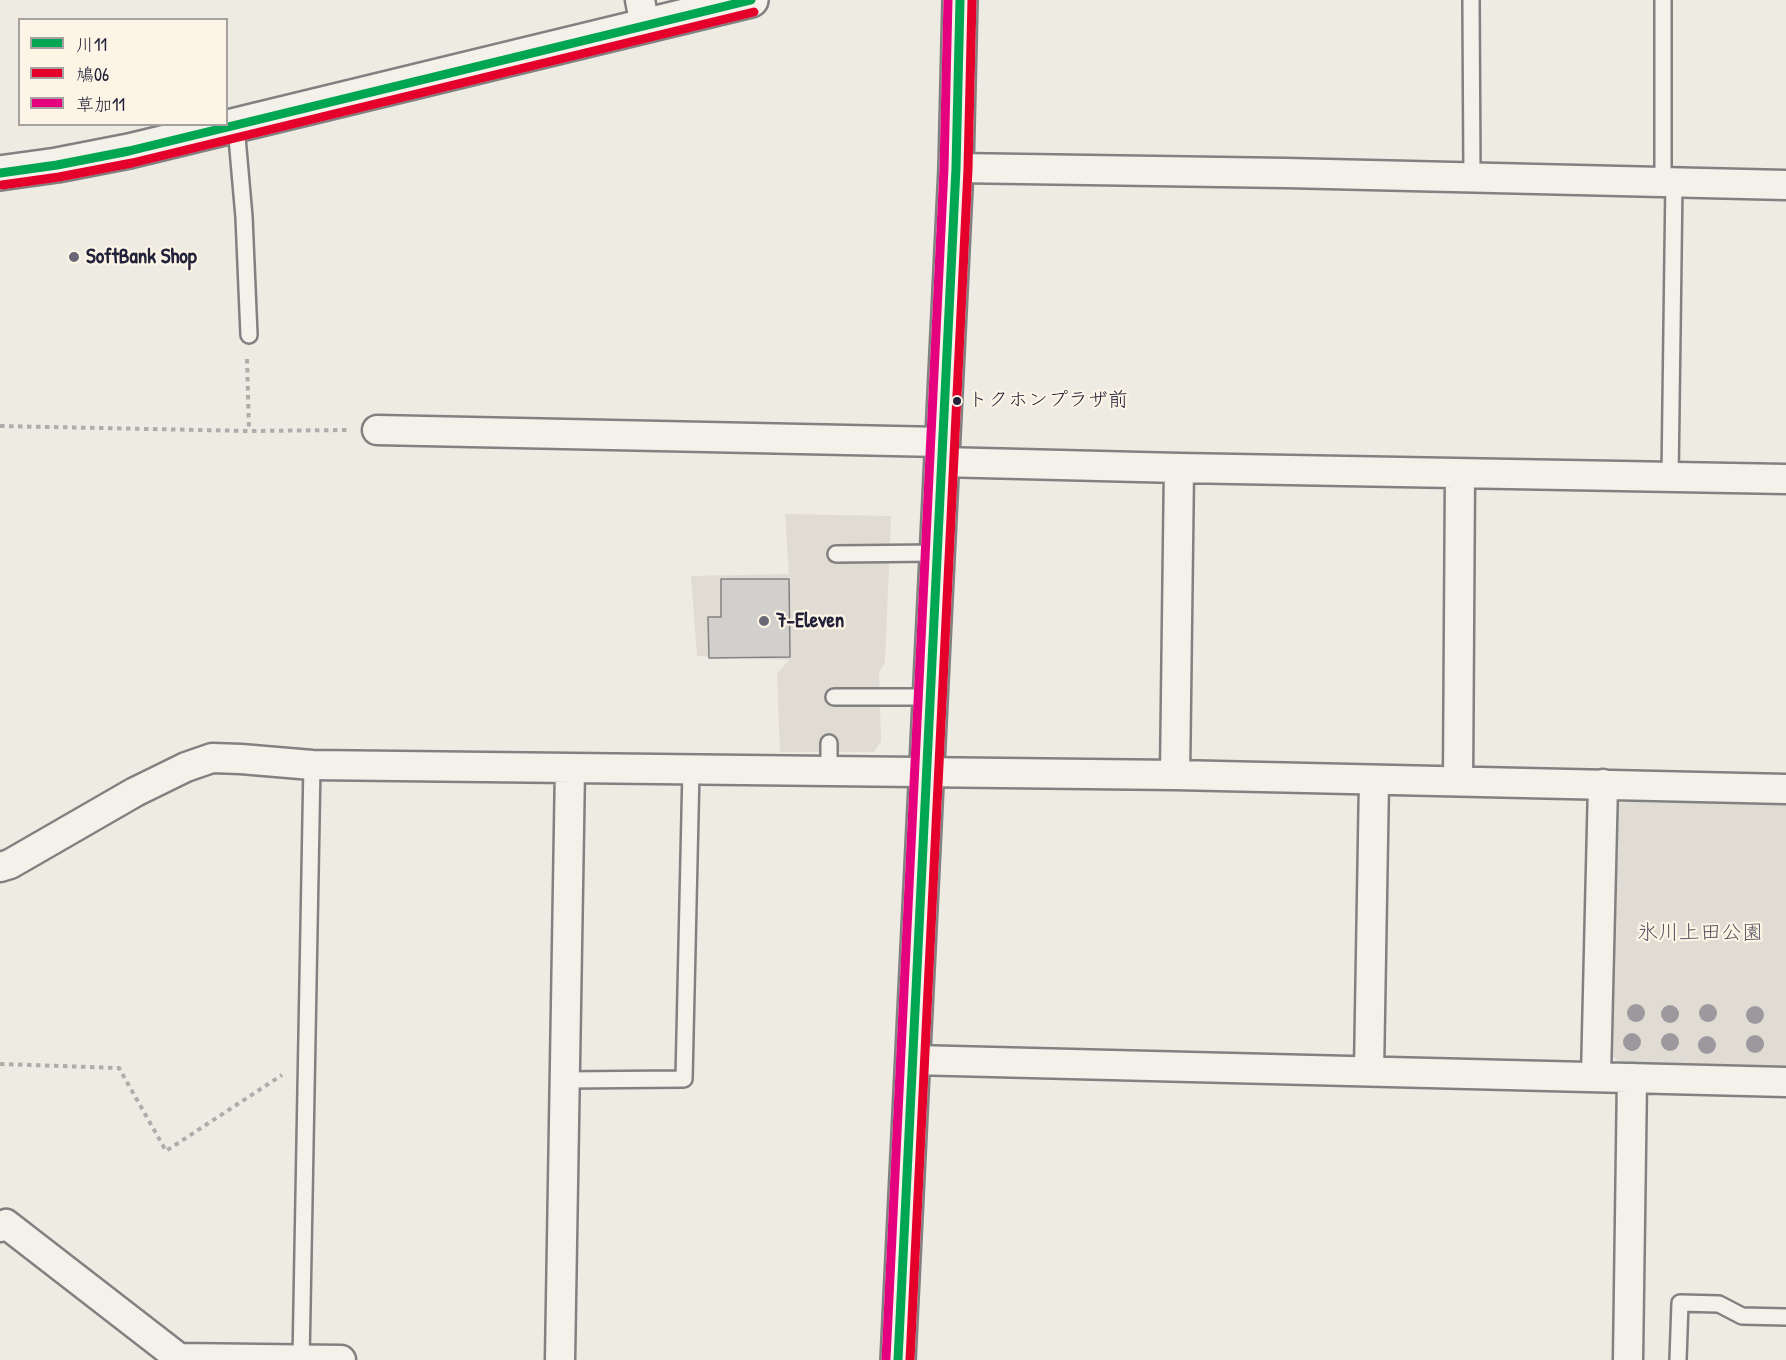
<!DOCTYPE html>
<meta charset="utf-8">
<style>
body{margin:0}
#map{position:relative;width:1786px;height:1360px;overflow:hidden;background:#eeebe3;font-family:"Patrick Hand","Klee One",sans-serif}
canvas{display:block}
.legend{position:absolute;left:18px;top:18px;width:210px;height:108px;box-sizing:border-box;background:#fcf5e5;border:2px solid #a5a1a1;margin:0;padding:8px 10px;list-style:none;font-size:18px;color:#22223b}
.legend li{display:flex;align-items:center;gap:12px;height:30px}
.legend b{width:30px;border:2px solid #a5a1a1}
</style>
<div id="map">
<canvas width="1786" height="1360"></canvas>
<ul class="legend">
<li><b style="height:8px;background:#00a651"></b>川11</li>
<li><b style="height:8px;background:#e4002b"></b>鳩06</li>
<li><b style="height:8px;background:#e5007d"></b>草加11</li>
</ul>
</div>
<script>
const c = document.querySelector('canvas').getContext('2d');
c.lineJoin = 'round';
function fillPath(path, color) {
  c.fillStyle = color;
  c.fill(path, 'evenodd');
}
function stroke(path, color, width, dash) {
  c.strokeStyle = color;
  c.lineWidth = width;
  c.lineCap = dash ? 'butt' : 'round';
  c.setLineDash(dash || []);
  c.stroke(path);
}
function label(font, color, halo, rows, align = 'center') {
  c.font = font + ' "Patrick Hand","Klee One",sans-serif';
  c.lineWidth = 4.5;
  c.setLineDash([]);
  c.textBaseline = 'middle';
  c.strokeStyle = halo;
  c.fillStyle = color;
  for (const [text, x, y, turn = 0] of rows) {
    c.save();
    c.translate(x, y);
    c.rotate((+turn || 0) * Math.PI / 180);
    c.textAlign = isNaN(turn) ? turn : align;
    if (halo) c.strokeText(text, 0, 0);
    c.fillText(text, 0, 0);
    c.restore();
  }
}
fillPath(new Path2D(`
 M785,514L891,516L885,662L879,673L881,741L874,752H780L777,674L789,660L697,656L691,576L789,574Z`), '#e0dcd4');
fillPath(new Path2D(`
 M1620,802L1786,804V1066L1619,1062L1611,1055L1615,811Z`), '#e0dcd3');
const building = new Path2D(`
 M721,579H789L790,657L709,658L708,617H721Z`);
fillPath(building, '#d2d0cc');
stroke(building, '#828182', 1.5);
const lane = new Path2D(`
 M1471,0L1472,177
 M1663,0V181
 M236,126L244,217L249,335
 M1670,478L1674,181
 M836,554L937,553
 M834,697H930
 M829,743V770
 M564,1080L684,1079L691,770
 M301,1360L312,765
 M1678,1360L1680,1303L1719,1304L1742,1316L1786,1317`);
const street = new Path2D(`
 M640,0L645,26
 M956,168L1286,173L1786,185
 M377,430L941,442
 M941,462L1179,468L1786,479
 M1175,775L1179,468
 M1458,781L1460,474
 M0,867L10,864L135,792L186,767L212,758L241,759L312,765L1175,775L1786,789
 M913,1060L1786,1082
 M1369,1071L1374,780
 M1596,1076L1603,784
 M0,1227L6,1224L179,1358L341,1360
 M560,1360L570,768
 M1628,1360L1632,1078`);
const secondary = new Path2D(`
 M0,173L57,165L129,151L751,0
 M898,1360L956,168L960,0`);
stroke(lane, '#828182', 20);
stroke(street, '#828182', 33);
stroke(secondary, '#828182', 38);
stroke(new Path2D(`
 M247,359L249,431
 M0,426L249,431L347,430
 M0,1064L119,1068L166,1151L282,1075`), '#afadac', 4, [4.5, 4.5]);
stroke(lane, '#f4f1eb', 15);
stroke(street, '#f4f1eb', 28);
stroke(secondary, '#f4f1eb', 33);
stroke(new Path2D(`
 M0,173L57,165L129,151L751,0
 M898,1360L956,168L960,0`), '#00a651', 9);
stroke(new Path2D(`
 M2,185L59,177L132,163L754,12
 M910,1360L968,169L972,0`), '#e4002b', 9);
stroke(new Path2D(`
 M886,1359L944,168L948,0`), '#e5007d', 9);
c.fillStyle = '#9b999e';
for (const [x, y] of [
 [1636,1013],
 [1708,1013],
 [1670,1014],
 [1755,1015],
 [1632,1042],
 [1670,1042],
 [1755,1044],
 [1707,1045]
]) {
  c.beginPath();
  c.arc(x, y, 9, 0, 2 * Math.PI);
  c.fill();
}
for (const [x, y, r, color] of [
 [74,257,6,"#696876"],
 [957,401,5,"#22223b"],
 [764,621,6,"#696876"]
]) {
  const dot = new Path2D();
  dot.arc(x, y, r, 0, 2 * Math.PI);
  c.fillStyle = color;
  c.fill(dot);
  stroke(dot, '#fcf5e5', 2);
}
label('20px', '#22223b', '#fcf5e5', [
 ["トクホンプラザ前",968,401]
], 'left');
label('bold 21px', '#22223b', '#fcf5e5', [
 ["SoftBank Shop",86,257],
 ["7-Eleven",776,621]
], 'left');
label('21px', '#575665', '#fcf5e5', [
 ["氷川上田公園",1700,933]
]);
</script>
